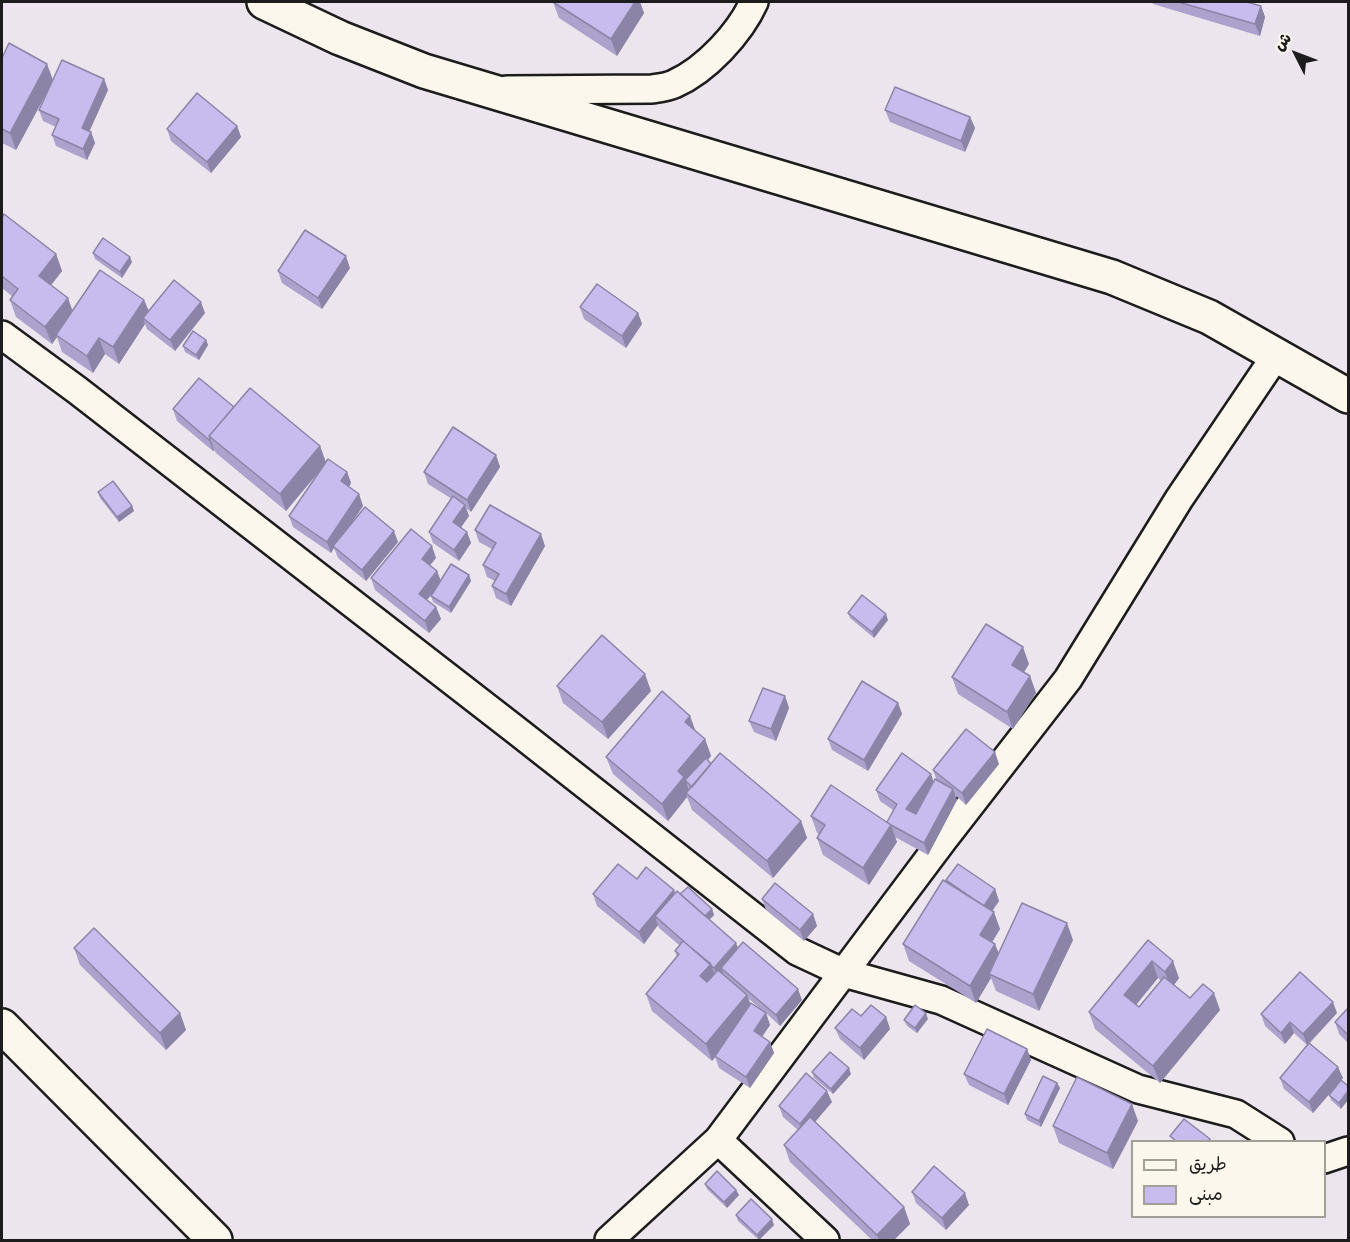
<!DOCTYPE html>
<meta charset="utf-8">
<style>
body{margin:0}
#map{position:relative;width:1350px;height:1242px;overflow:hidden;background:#ece5ed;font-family:"Shantell Sans","Playpen Sans Arabic",sans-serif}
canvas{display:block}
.frame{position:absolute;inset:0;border:3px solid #1c1c1c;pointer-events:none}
.legend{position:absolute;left:1131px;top:1140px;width:195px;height:78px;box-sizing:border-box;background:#fbf7ec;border:2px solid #a29f99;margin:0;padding:8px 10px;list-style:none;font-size:18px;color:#1c1c1c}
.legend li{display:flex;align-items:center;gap:12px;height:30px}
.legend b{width:30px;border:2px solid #a29f99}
.north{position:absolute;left:1266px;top:24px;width:60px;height:60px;-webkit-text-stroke:4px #fbf7ec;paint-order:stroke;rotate:312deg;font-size:16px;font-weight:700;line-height:24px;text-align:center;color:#1c1c1c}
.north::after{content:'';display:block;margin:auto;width:21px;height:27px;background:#1c1c1c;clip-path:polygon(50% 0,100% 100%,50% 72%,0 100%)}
</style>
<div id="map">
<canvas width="1350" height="1242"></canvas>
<div class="frame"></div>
<ul class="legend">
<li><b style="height:8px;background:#fbf7ec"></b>طريق</li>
<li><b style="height:16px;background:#c8bcee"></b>مبنى</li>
</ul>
<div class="north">ش</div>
</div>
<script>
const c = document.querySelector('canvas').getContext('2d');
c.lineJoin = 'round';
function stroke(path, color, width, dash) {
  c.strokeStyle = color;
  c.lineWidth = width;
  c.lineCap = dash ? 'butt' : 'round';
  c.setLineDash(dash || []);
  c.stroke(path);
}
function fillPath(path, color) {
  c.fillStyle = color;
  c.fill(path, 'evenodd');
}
const minor = new Path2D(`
 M507,90L652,89C659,88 668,87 674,84C706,70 740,33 754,2
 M2,335L77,390L517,731L797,951L844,973L941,1000L1138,1089L1236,1114L1280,1142
 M718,1140L825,1240
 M1324,1159L1348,1151
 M609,1240L718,1140L943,840L1068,679L1179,499L1277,354`);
const major = new Path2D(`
 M264,2L340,38L424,71L1112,277L1209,317L1348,396
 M2,1026L215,1240`);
stroke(minor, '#1c1c1c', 32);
stroke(major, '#1c1c1c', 38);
stroke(minor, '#fbf7ec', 27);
stroke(major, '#fbf7ec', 33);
fillPath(new Path2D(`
 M553,2H640L644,13L617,56L559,18Z
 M1152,2H1247L1261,6L1265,17L1260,36L1153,4Z
 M2,58L47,64L53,80L104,79L108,90L89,131L91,132L95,143L87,160L56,146L52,135L56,127L43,121L39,110L48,90L16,150L2,143Z
 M885,110L970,117L975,128L965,152L890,122Z
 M237,126L241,137L211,173L171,141L167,129Z
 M2,218L56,254L62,271L51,285L68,298L72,311L144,300L149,311L205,313L175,351L147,329L145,324L119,364L105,354L93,373L62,352L57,337L52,344L16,317L10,300L13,297L2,288Z
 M93,253L132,262L122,278L95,259Z
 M350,268L322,309L282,283L278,271Z
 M580,307L638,313L642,324L626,348L584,319Z
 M206,340L208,345L199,360L185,352L183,346Z
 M234,407L320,446L326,462L347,472L351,483L349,487L359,494L363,506L346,531L398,542L366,581L338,558L334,548L331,553L293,527L289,516L324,466L286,511L216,453L214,450L213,451L177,421L173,409Z
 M496,455L500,467L471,512L466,508L469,516L461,527L467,532L471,543L459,561L433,543L429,532L452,499L428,484L424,472Z
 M98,492L132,506L134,511L119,522L100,498Z
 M475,530L545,546L511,606L496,598L492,586L495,581L487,577L483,565L492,549L479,542Z
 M436,558L430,565L437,571L441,581L469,575L471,581L451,613L433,602L431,596L434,591L427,600L436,607L441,619L429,633L375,590L371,578Z
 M848,613L888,620L874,638L850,618Z
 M1029,664L1024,672L1030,676L1036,693L1013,729L958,694L952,677Z
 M557,686L651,691L608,739L563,703Z
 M785,696L789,708L776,741L754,732L749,721Z
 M898,703L902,714L868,771L832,750L828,739Z
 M690,716L696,732L705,739L711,756L708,760L711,764L801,821L807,838L773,878L692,810L687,797L668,821L613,774L606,757Z
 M999,764L966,805L955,795L957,800L928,855L895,837L897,842L869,885L823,855L817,838L819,834L817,833L811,816L887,822L893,810L880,801L876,790L937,781L933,770Z
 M637,879L675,894H680L712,909L714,915L709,920L736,943L738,948L802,1000L780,1026L766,1013L770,1025L762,1036L770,1042L774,1053L750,1088L719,1068L715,1057L712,1061L652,1011L646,994L677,957L675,951L679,945L659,928L658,925L644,944L597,906L593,894ZM749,999L765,1013L750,1004Z
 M946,880L995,889L999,901L992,911L1000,929L992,942L999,954L1073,940L1039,1011L996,991L991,978L976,1003L909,961L903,944L947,883Z
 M762,899L813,914L817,926L804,941L766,910Z
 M1148,940L1179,978L1174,985L1190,998L1220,1010L1160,1083L1095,1029L1089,1012ZM1158,978L1161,981L1139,1007L1136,1005Z
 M74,948L180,1013L186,1030L166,1050L80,965Z
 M1348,1008V1043L1339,1034L1335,1022Z
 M1337,1013L1310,1043L1343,1078L1341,1080V1109L1331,1100L1329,1095L1337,1085L1313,1113L1284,1089L1280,1078L1307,1045L1294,1033L1285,1044L1265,1026L1261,1014Z
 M861,1016L886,1017L890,1029L864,1060L840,1039L835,1028Z
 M928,1019L917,1033L907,1026L904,1020Z
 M1027,1049L1031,1060L1008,1105L969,1085L964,1074Z
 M812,1072L851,1074L833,1094L814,1078Z
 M1057,1083L1060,1088L1041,1127L1027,1120L1025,1114Z
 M832,1102L815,1122L904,1207L910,1224L894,1240H872L790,1162L784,1145L798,1130L783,1117L779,1106Z
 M1138,1121L1113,1169L1059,1143L1053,1126Z
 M705,1184L736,1190L739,1195L727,1208L707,1189Z
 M912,1192L969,1205L946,1230L916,1203Z
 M736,1215L774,1225L759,1240L738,1221Z`), '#aca2cd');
fillPath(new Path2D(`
 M635,2H640L644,13L617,56L611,39Z
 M1261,6L1265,17L1260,36L1255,24Z
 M47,64L53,81L16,150L10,133Z
 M104,79L108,90L86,139L82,128Z
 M970,117L975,128L965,152L961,141Z
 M237,126L241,137L211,173L207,162Z
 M91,132L95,143L87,160L83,149Z
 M56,254L62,271L45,293L39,276Z
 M346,256L350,268L322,309L318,298Z
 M130,257L132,262L122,278L120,272Z
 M68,298L74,315L56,335L57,337L52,344L45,327Z
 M144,300L151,317L143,318L145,324L119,364L113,347Z
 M201,302L205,313L175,351L170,340Z
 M638,313L642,324L626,348L622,336Z
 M99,338L105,354L93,373L87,356Z
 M206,340L208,345L199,360L196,355Z
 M210,438L214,450L213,451L209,440Z
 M320,446L326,463L286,511L280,494Z
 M496,455L500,467L471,512L467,500Z
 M347,472L351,483L345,493L341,481Z
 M359,494L363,506L335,547L333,546L334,548L331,553L327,542Z
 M465,505L469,516L457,533L453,522Z
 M132,506L134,511L119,522L117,517Z
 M394,531L398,542L366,581L362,570Z
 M467,532L471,543L459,561L454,550Z
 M541,534L545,546L511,606L506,594Z
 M432,546L436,558L426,570L422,559Z
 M437,571L441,582L423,605L419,594Z
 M469,575L471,581L451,613L449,607Z
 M436,607L441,619L429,633L425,621Z
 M886,614L888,620L874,638L872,632Z
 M1023,647L1029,664L1018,682L1012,665Z
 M645,674L651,691L608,739L602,722Z
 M1030,676L1036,693L1013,729L1007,712Z
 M785,696L789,708L776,741L771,729Z
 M898,703L902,714L868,771L864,760Z
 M690,716L696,733L685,722Z
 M705,739L711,756L688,783L686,781L690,794L686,793L687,797L668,821L662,804L678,771Z
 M995,752L999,764L966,805L962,793Z
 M931,774L935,786L910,821L906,809Z
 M953,789L957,800L928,855L924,843Z
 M801,821L807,838L773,878L767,861Z
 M891,825L897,842L869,885L863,868Z
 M995,889L999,901L988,917L984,906Z
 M674,890L678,902L655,916L658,925L644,944L639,932Z
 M712,909L714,915L705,924L703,918Z
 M994,912L1000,929L986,952L980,935Z
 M813,914L817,926L804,941L800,930Z
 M1067,923L1073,940L1039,1011L1033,994Z
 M736,943L740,954L721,968L723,973L718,979L714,968Z
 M995,944L1002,961L989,974L991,978L976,1003L970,986Z
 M1152,961L1158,978L1130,1012L1124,995Z
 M1173,961L1179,978L1171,989L1165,972Z
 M711,964L717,981L706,993L700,976Z
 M798,989L802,1000L780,1026L776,1015Z
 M1214,993L1220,1010L1160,1083L1153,1066Z
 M747,995L753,1012L712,1061L706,1044Z
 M1333,1002L1337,1013L1307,1045L1303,1034Z
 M180,1013L186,1030L166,1050L160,1033Z
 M766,1013L770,1025L758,1043L754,1031Z
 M926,1013L928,1019L917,1033L915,1028Z
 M886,1017L890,1029L864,1060L860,1048Z
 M1290,1022L1294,1033L1285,1044L1281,1033Z
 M770,1042L774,1053L750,1088L746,1077Z
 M1027,1049L1031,1060L1008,1105L1004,1094Z
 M1338,1067L1343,1078L1313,1113L1309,1102Z
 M849,1068L851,1074L833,1094L831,1089Z
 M1057,1083L1060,1088L1041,1127L1039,1121Z
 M827,1091L832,1102L804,1135L800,1124Z
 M1348,1091V1100L1341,1109L1339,1103Z
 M1132,1104L1138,1121L1113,1169L1107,1153Z
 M736,1190L739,1195L727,1208L724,1202Z
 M965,1193L969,1205L946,1230L942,1218Z
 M904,1207L910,1224L894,1240H879L877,1235Z
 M772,1219L774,1225L759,1240L757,1235Z`), '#8c84a7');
const building = new Path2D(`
 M553,2H635L611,39Z
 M1178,2H1247L1261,6L1255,24Z
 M9,43L47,64L10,133L2,129V58Z
 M62,60L104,79L82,128L91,132L83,149L52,135L59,119L39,110Z
 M895,87L970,117L961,141L885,110Z
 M197,93L237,126L207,162L167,129Z
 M4,214L56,254L39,276L68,298L45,327L10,300L18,289L2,276V218Z
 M305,230L346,256L318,298L278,271Z
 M103,238L130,257L120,272L93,253Z
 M100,270L144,300L113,347L99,338L87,356L56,335Z
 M174,280L201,302L170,340L143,318Z
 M597,284L638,313L622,336L580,307Z
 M193,331L206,340L196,355L183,346Z
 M199,378L234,407L209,436L210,438L209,440L173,409Z
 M250,388L320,446L280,494L209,436Z
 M453,427L496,455L467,500L424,472Z
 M328,459L347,472L341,481L359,494L327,542L289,516Z
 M113,481L132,506L117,517L98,492Z
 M453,496L465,505L453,522L467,532L454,550L429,532Z
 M490,505L541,534L506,594L492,586L499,574L483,565L496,543L475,530Z
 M365,507L394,531L362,570L333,546Z
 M411,529L432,546L422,559L437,571L419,594L436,607L425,621L371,578Z
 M451,564L469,575L449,607L431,596Z
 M862,595L886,614L872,632L848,613Z
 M986,624L1023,647L1012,665L1030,676L1007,712L952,677Z
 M602,635L645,674L602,722L557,686Z
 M862,681L898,703L864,760L828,739Z
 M763,688L785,696L771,729L749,721Z
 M662,691L690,716L685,722L705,739L678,771L684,777L662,804L606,757Z
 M966,729L995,752L962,793L933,770Z
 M720,753L801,821L767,861L686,793Z
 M902,753L931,774L906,809L916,814L935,779L953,789L924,843L891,825L887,822L897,804L876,790Z
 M706,758L711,764L692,787L685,780Z
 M831,785L891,825L863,868L817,838L825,825L811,816Z
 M618,864L637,879L646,867L674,890L639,932L593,894Z
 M958,864L995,889L984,906L946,880Z
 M943,880L994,912L980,935L995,944L970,986L903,944Z
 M775,883L813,914L800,930L762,899Z
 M688,887L712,909L705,916L680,894Z
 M677,891L736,943L714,968L655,916Z
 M1022,903L1067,923L1033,994L989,974Z
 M94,928L180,1013L160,1033L74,948Z
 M1148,940L1173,961L1165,972L1152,961L1124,995L1139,1007L1164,977L1190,998L1203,984L1214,993L1153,1066L1089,1012Z
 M683,941L711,964L700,976L707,982L718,970L747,995L706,1044L646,994L679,954L675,951Z
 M743,942L798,989L776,1015L721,968Z
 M1300,972L1333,1002L1303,1034L1290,1022L1281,1033L1261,1014Z
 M751,1003L766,1013L754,1031L770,1042L746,1077L715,1056Z
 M871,1005L886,1017L860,1048L835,1028L852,1009L861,1016Z
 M915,1005L926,1013L915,1028L904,1020Z
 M1348,1008V1035L1335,1022Z
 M987,1029L1027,1049L1004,1094L964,1074Z
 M1309,1043L1338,1067L1309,1102L1280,1078Z
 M830,1052L849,1068L831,1089L812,1072Z
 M806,1073L827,1091L800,1124L779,1106Z
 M1043,1076L1057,1083L1039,1121L1025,1114Z
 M1077,1077L1132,1104L1107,1153L1053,1126Z
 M1341,1080L1348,1086V1091L1339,1103L1329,1095Z
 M810,1117L904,1207L877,1235L784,1145Z
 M1184,1119L1210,1139L1208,1142H1177L1170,1136Z
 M934,1166L965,1193L942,1218L912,1192Z
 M717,1171L736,1190L724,1202L705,1184Z
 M751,1199L772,1219L757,1235L736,1215Z`);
fillPath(building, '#c8bcee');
stroke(building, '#8c84a7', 1.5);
</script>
